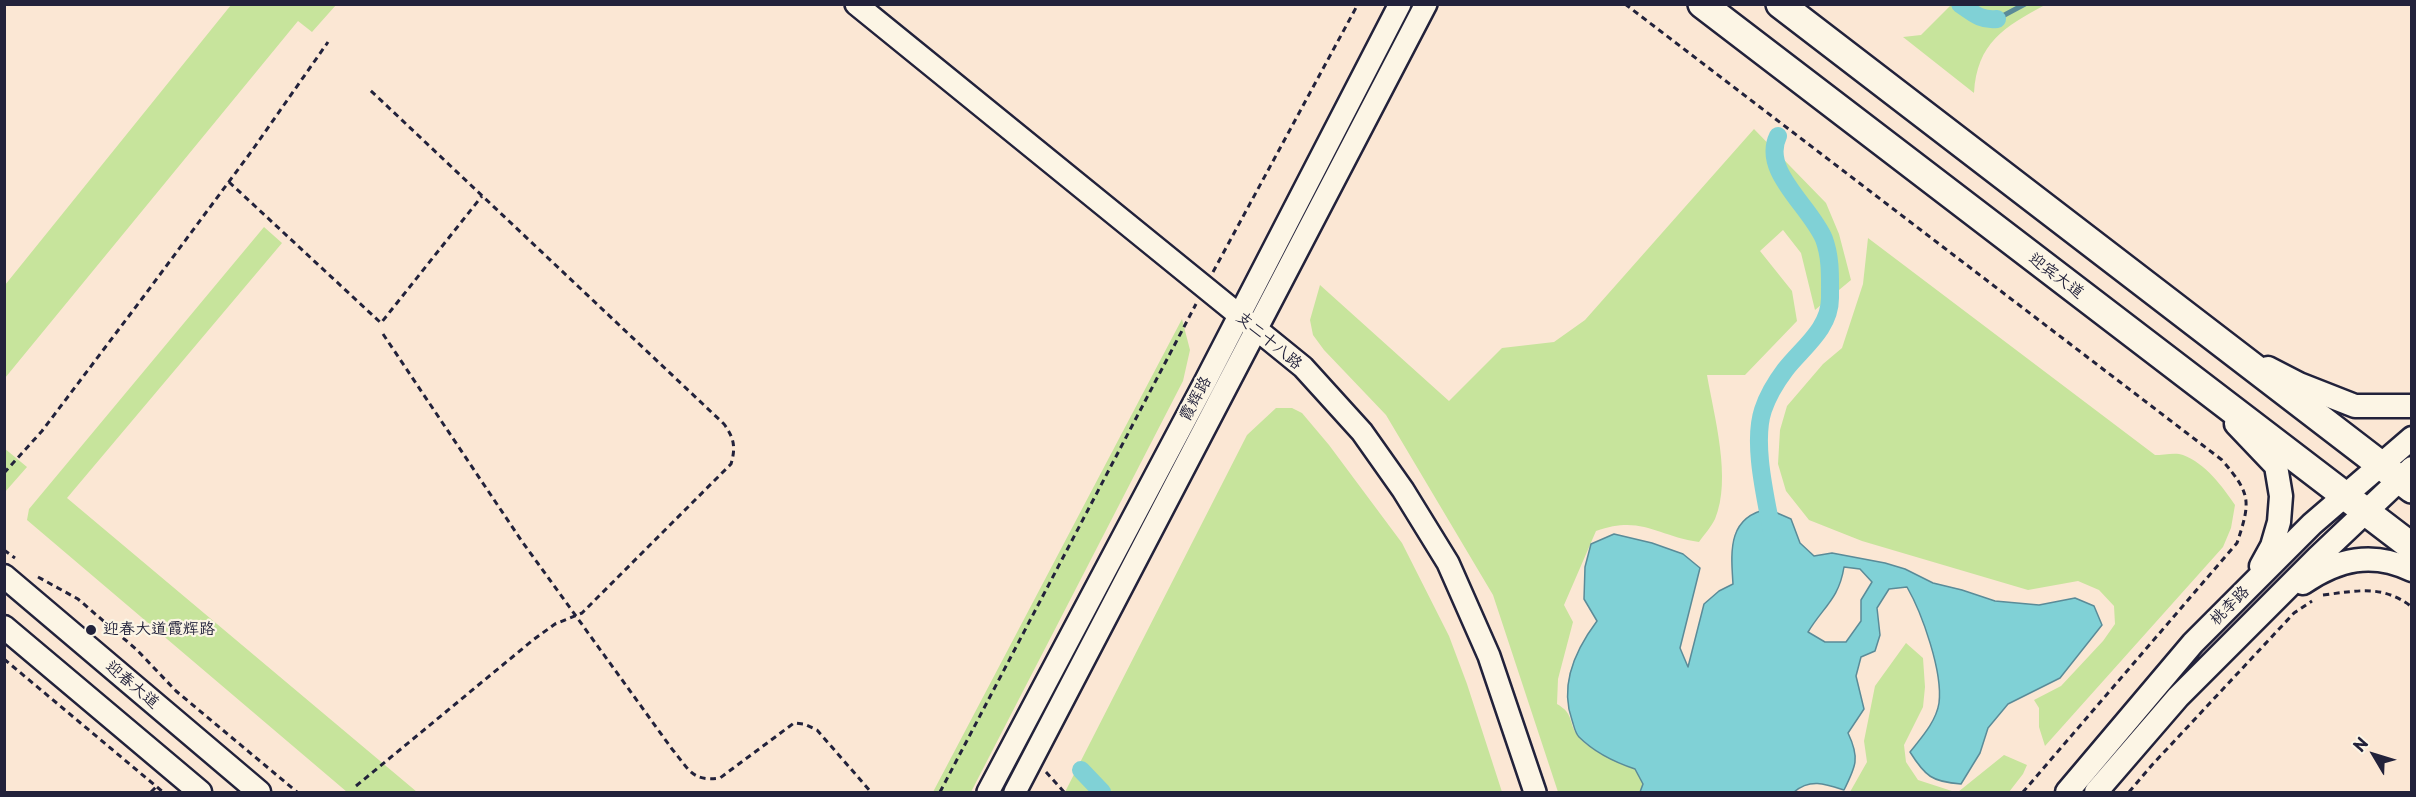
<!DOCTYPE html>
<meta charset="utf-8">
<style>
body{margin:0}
#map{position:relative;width:2416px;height:797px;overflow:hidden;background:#fbe7d4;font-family:"Playpen Sans",sans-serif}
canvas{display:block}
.frame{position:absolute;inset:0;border:6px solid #22223b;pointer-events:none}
.north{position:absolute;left:2344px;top:725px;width:60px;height:60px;-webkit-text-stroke:4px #fcf5e5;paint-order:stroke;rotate:308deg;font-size:16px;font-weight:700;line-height:24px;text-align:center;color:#22223b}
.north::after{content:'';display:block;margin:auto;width:21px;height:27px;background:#22223b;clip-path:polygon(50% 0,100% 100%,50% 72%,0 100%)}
</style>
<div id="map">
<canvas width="2416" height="797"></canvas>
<div class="frame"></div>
<div class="north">N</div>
</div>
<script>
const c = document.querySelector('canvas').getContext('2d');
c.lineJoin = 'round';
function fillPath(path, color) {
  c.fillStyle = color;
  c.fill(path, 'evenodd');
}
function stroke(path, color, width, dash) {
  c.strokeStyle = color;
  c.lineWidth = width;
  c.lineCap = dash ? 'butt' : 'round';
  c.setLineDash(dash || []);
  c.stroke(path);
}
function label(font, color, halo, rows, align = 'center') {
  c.font = font + ' "Playpen Sans","LXGW WenKai TC",sans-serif';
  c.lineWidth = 4.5;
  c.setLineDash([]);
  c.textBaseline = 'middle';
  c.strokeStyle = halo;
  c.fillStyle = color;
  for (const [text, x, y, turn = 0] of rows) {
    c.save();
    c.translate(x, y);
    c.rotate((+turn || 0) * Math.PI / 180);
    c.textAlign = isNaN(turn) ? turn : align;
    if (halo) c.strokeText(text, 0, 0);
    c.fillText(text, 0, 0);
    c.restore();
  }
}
fillPath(new Path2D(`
 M231,5H336L312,32L298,21L5,378V285Z
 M1951,5V4L2045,5C2004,27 1977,43 1974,93L1903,37L1921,35Z
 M1754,129L1826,203L1839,234L1851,280L1815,310L1801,253L1783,230L1760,251L1792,291L1797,321L1745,375H1707C1714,416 1732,479 1715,519C1711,527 1704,535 1699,542C1656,536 1642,515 1596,531L1564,605L1573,622L1558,679L1557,704C1574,714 1568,721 1577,735C1588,750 1618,763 1635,769L1643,784L1640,792H1558L1493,595L1386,415L1324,350L1313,335L1310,320L1320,285L1449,401L1502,348L1554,342L1585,320Z
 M264,227L282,243L67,498L417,792H347L27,520L29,509Z
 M1868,238L2155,455C2163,455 2176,452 2183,455C2205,463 2223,487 2235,505L2231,528L2223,547L2045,746L2039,727V708L2034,700L2061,686L2103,641L2115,624L2114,606L2099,590L2078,581L2028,590L1862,541L1809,520L1786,491L1778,464L1780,430L1787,406L1823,364L1842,348L1863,284Z
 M1182,319L1190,350L1183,381L971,792H933Z
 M1276,408H1292L1302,413L1329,445L1402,543L1449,636L1467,684L1502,792H1065L1247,435Z
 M4,448L27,467L5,492H4Z
 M1906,643L1923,658L1925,687L1923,707L1904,745L1906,762L1918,780L1955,792H1850L1867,762L1864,741L1875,686Z
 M2004,755L2027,765L2023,774L2009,792H1958Z`), '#c7e49c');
const water = new Path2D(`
 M1768,509L1791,519L1800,543L1814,556L1832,553L1885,563L1905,569L1933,583L1962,590L1995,601L2039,605L2075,598L2094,606L2102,625L2060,678L2008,704L1988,728L1980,753L1961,784C1932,782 1925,776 1910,752C1921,738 1936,722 1939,703C1943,672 1922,613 1907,587L1889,589L1877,608L1880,635L1875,651L1861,657L1856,676L1864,709L1848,733C1860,758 1856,766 1844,790C1826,784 1810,778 1794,792H1640L1643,784L1635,769C1614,762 1595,753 1579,737C1575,733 1574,726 1572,720C1559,684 1576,649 1597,621L1584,599L1585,567L1591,544L1614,534L1652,543L1683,554L1700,568L1680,648L1688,667L1704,604L1719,591L1733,584C1731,552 1727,517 1768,509ZM1844,567L1860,569L1872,582L1861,600V621L1846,642H1825L1808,632C1823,607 1839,599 1844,567Z`);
fillPath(water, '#80d1d6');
stroke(water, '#5a8b98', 1.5);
stroke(new Path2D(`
 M1997,19L2025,4`), '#5a8b98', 5);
stroke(new Path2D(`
 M1960,4C1973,13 1981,21 1997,19
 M1772,532C1766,499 1752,443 1763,410C1768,395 1776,382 1785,370C1802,348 1830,329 1830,298C1830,277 1831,258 1824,239C1810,206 1761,171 1778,136
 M1081,770L1102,792`), '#80d1d6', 18);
const tertiary = new Path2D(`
 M856,4L1303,367L1362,432L1403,490L1448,563L1489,656L1535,792
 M988,792L1205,382L1400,4
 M1015,792L1426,4`);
const secondary = new Path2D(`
 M2268,368L2299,384L2355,406H2412
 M2236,424L2276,466L2281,496L2279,522L2272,546L2261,566
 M4,576L259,792
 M2303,583C2338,559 2372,551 2412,570
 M4,627L200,792
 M2067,792L2193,643L2312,524L2412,438
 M2096,792L2178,697L2317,558L2412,468`);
const trunk = new Path2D(`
 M1702,4L2412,547
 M1780,4L2412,489`);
stroke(tertiary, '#22223b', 26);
stroke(secondary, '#22223b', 27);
stroke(trunk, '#22223b', 32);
stroke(new Path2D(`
 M1625,4L2222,460C2251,494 2251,501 2237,543L2023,792
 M229,182L381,323L482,196
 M1213,272L1358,4
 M383,334L521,540L672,749C689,769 691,782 720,778L794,723L804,724L817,730L871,792
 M4,473L42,431L144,296L251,152L328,42
 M4,550L15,558
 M38,577L78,599L137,650L176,691L297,792
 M2323,595C2357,591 2382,584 2412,607
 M4,659L163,792
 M1046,772L1064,792
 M356,786L533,640L555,624L582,613L731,464C736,447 734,438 724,424L369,89
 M151,792L156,787
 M940,792L1196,304
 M2129,792L2152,765L2294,613L2312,601`), '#22223b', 3, [6, 4.5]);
stroke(tertiary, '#fcf5e5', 21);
stroke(secondary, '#fcf5e5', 22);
stroke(trunk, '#fcf5e5', 27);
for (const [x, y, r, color] of [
 [91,630,6,"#22223b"]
]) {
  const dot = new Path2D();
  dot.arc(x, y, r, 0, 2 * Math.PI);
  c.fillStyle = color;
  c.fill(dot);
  stroke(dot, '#fcf5e5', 2);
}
label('16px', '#22223b', '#fcf5e5', [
 ["迎宾大道",2056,276,37],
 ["支二十八路",1269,341,40],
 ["霞辉路",1196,399,-62],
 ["桃李路",2230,606,-45],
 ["迎春大道",132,685,40]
]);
label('16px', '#22223b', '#fcf5e5', [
 ["迎春大道霞辉路",103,630]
], 'left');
</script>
